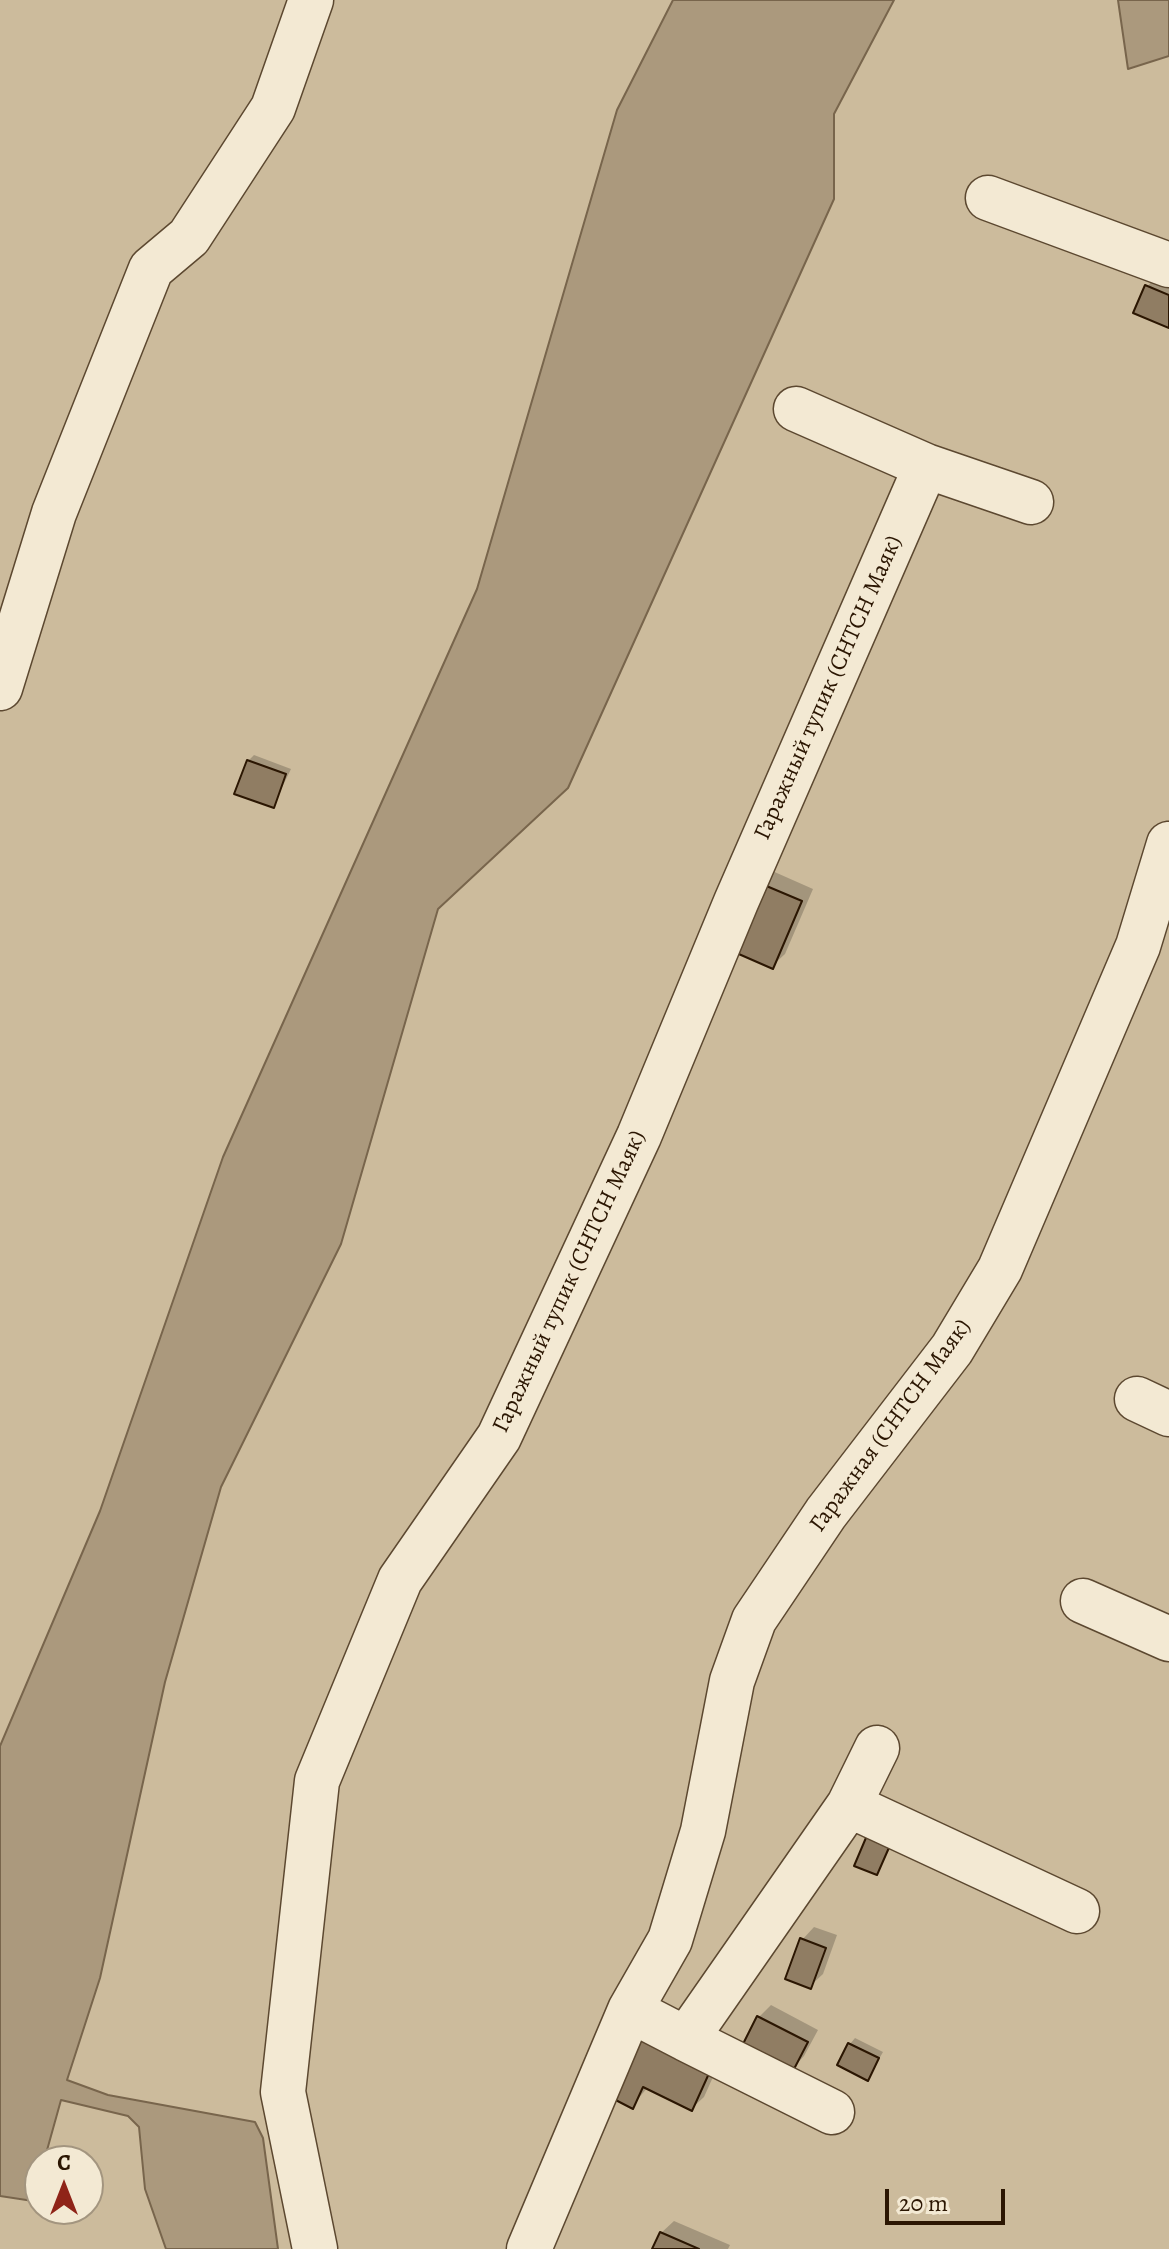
<!DOCTYPE html>
<meta charset="utf-8">
<style>
body{margin:0}
#map{position:relative;width:1169px;height:2249px;overflow:hidden;background:#edddbc;font-family:Alegreya,serif}
canvas{display:block}
.north{position:absolute;left:24px;top:2145px;width:80px;height:80px;box-sizing:border-box;background:#f3e9d3;border:2px solid #a3957f;border-radius:50%;rotate:0deg;font-size:22px;font-weight:700;line-height:32px;text-align:center;color:#2b1602}
.north::after{content:'';display:block;margin:auto;width:28px;height:36px;background:#8f2418;clip-path:polygon(50% 0,100% 100%,50% 72%,0 100%)}
.scale{position:absolute;left:885px;top:2189px;width:120px;height:36px;box-sizing:border-box;border:4px solid #2b1602;border-top:0;padding-left:10px;font-size:24px;line-height:28px;white-space:nowrap;color:#2b1602;-webkit-text-stroke:6px #f3e9d3;paint-order:stroke}
</style>
<div id="map">
<canvas width="1169" height="2249"></canvas>
<div class="north">С</div>
<div class="scale">20 m</div>
</div>
<script>
const c = document.querySelector('canvas').getContext('2d');
c.lineJoin = 'round';
function fillPath(path, color) {
  c.fillStyle = color;
  c.fill(path, 'evenodd');
}
function stroke(path, color, width, dash) {
  c.strokeStyle = color;
  c.lineWidth = width;
  c.lineCap = dash ? 'butt' : 'round';
  c.setLineDash(dash || []);
  c.stroke(path);
}
function label(font, color, halo, rows, align = 'center') {
  c.font = font + ' Alegreya,serif';
  c.lineWidth = 6;
  c.setLineDash([]);
  c.textBaseline = 'middle';
  c.strokeStyle = halo;
  c.fillStyle = color;
  for (const [text, x, y, turn = 0] of rows) {
    c.save();
    c.translate(x, y);
    c.rotate((+turn || 0) * Math.PI / 180);
    c.textAlign = isNaN(turn) ? turn : align;
    if (halo) c.strokeText(text, 0, 0);
    c.fillText(text, 0, 0);
    c.restore();
  }
}
fillPath(new Path2D(`
 M0,0H1169V2249H0ZM40,2161H88V2209H40Z`), '#ccbb9c');
const water = new Path2D(`
 M673,0H894L834,114V199L568,788L438,909L341,1244L221,1487L165,1682L100,1978L67,2080L108,2095L255,2122L263,2138L278,2249H166L145,2189L139,2127L128,2116L61,2100L44,2161H40L33,2201L0,2196V1746L100,1511L223,1157L477,589L617,110Z
 M1118,0H1169V56L1128,69Z`);
fillPath(water, '#ab997d');
stroke(water, '#78654c', 2);
fillPath(new Path2D(`
 M1152,281L1169,288V326L1147,287Z
 M254,755L291,769L273,806L248,761Z
 M752,862L813,889L785,954L772,966Z
 M896,1837L877,1873L857,1865Z
 M814,1927L837,1935L823,1974L810,1986L802,1940Z
 M771,2005L818,2030L804,2056L792,2069L759,2017Z
 M855,2038L883,2052L868,2078L850,2044Z
 M722,2057L704,2097L691,2109L648,2087L632,2106L607,2093Z
 M674,2221L730,2245L728,2249H655L661,2233Z`), '#0003');
const building = new Path2D(`
 M1145,285L1169,295V328L1133,313Z
 M247,760L286,774L274,808L234,794Z
 M738,874L802,901L773,969L709,941Z
 M868,1833L891,1843L877,1875L854,1866Z
 M800,1938L826,1948L811,1989L785,1979Z
 M757,2016L808,2042L793,2071L742,2046Z
 M635,2032L711,2069L692,2111L643,2087L633,2109L604,2094Z
 M848,2043L879,2058L868,2081L837,2065Z
 M660,2232L699,2249H652Z`);
fillPath(building, '#907d63');
stroke(building, '#2b1602', 2);
const minor = new Path2D(`
 M988,198L1169,265
 M796,409L926,466L1031,502
 M0,688L54,513L151,269L189,237L273,108L311,0
 M1137,1399L1169,1414
 M1083,1601L1169,1639
 M849,1805L877,1748
 M630,2010L686,2039L849,1805L1077,1911
 M686,2039L832,2112
 M315,2249L283,2092L317,1781L400,1580L499,1437L639,1136L736,902L926,466
 M529,2249L630,2010L670,1940L703,1831L732,1681L754,1620L826,1513L952,1349L1000,1269L1138,946L1169,844`);
stroke(minor, '#5c4830', 47);
stroke(minor, '#f3e9d3', 44);
label('24px', '#2b1602', '#f3e9d3', [
 ["Гаражный тупик (СНТСН Маяк)",829,688,-66],
 ["Гаражный тупик (СНТСН Маяк)",570,1282,-65],
 ["Гаражная (СНТСН Маяк)",891,1426,-54]
]);
</script>
